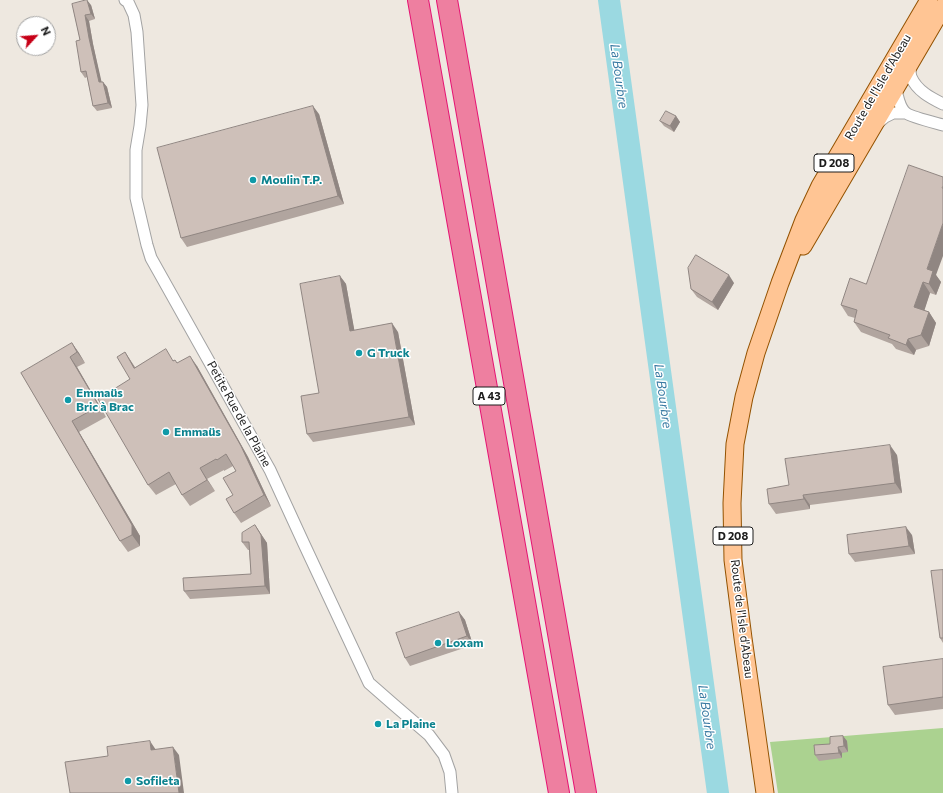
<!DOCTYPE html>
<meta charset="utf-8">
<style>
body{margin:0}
#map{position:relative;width:943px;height:793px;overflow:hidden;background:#eee8e0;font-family:Commissioner,sans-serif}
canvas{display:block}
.north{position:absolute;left:16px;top:16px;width:40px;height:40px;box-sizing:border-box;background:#fff;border:1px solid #a4a4a4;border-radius:50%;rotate:64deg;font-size:11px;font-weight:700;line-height:16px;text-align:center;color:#1c1c1c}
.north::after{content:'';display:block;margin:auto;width:14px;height:18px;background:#c70017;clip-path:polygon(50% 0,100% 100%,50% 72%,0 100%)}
</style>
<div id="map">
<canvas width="943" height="793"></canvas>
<div class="north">N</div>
</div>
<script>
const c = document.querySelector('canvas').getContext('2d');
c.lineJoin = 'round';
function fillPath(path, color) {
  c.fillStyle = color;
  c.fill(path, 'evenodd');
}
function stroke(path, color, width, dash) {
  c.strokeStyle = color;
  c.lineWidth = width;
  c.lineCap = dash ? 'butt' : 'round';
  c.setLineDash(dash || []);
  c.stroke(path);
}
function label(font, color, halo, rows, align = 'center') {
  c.font = font + ' Commissioner,sans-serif';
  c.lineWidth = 3;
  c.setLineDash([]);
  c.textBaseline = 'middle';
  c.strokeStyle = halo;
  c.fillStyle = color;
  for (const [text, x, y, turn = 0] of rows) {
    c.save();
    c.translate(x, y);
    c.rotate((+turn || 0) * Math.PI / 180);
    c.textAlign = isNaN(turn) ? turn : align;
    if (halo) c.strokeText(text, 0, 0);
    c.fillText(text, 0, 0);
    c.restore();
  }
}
fillPath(new Path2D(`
 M943,728V793H778L770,742Z`), '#abd290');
stroke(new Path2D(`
 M609,0L718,793`), '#9bd9e1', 22);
const minor = new Path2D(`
 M125,0L128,2L134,15L137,32L142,105L140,126L136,150V198L147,245L151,258L270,470L304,544L369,683L393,704L429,735L444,755L450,772L452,793
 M910,64C910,68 910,74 911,77C917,91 931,98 943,104
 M896,86C896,93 900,109 906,113C911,117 936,123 943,125
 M879,122L885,117L893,113H906`);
const primary = new Path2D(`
 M803,246L943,7
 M765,793L743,638L733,560L732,503L735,444L744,397L756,353L780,283L804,220L820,186L929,0`);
const motorway = new Path2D(`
 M418,0L559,793
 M447,0L586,793`);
stroke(minor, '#a3a3a3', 13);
stroke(primary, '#935200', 19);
stroke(motorway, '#e51473', 22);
stroke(minor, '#fff', 11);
stroke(primary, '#ffc594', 17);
stroke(motorway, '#ee7fa0', 20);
fillPath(new Path2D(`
 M72,4L91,5L95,19L89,21L93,44L101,82H103L107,87L112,108L97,111L93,106L87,77L85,78L81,72L80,40Z
 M319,114L344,204L187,247L181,238Z
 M676,116L680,122L674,132L664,126L660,121Z
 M936,275L941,282L936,295L930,293L924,310L929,312L936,323L929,346L916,350L914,355L896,349L892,344L861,332L854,322L855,318L848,316L841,305Z
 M340,276L346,284L354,330L398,332L415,425L313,442L307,434L319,393Z
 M734,283L718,310L697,297L691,289Z
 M72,343L79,353L85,363L77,367L106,417L79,432L140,536V546L128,552L120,541L21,373Z
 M125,352L135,367L174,360L177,363L197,366L248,457L271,506L241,523L234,513L233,495L236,471L233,466L224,471V470L207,479L215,491L190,506L182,495L176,484L156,495L148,485L130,379Z
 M897,455L902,493L810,505V509L776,514L769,504L789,485Z
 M255,525L267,543L270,594L190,599L184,591L251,574L249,550H248L242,542Z
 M912,535L915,554L855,562L849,554Z
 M943,570V643L940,638Z
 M459,612L465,620L473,645L410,666L405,658Z
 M943,659V709L895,715L888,705Z
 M843,736L847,741L848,752L842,753V758L819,761L815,755Z`), '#b1a59f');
fillPath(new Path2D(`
 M87,0L91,5L95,19L91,14Z
 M85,15L89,21L93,44L103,88L99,82L89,38Z
 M103,82L107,87L112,108L108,103Z
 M313,106L319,114L344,204L338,196Z
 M676,116L680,122L674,132L670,126Z
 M943,223V256L936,275L941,282L936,295L929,284L927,269Z
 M729,275L734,283L718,310L712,302Z
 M340,276L346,284L356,339L350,331Z
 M923,282L930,293L922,318L914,307Z
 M929,312L936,323L929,346L921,335Z
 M392,323L398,332L415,425L409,417Z
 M908,339L916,350L914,355L906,345Z
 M72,343L79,353L85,363L77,352Z
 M125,352L132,363L142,379L134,368Z
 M190,356L197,366L248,457L271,506L264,495Z
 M70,357L77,367L106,417L99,406Z
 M72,421L79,432L140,536V546L132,535Z
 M890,445L897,455L902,493L895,483Z
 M200,468L207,479L215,491L207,480Z
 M803,495L810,505V509L804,499Z
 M255,525L267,543L270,594L265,586Z
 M906,527L912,535L915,554L909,546Z
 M459,612L465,620L473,645L467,636Z
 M843,736L847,741L848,752L844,746Z
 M150,741L156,750H151Z
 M173,747L179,755L184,793H179Z
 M838,747L842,753V758L839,753Z`), '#908682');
const building = new Path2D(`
 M87,0L91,14L85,15L89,38L99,82H103L108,103L93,106L86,71L81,72L76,41L80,40L72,4Z
 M313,106L338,196L181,238L157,148Z
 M666,111L676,116L670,126L660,121Z
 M909,165L943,177V186L942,188H943V223L927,269L933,271L929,284L923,282L914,307L929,312L921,335L908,339L906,345L888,338L890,335L854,322L857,310L841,305L850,278L866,284Z
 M696,255L729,275L712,302L691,289L688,268Z
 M340,276L350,331L392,323L409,417L307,434L301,396L319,393L300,284Z
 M72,343L77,352L70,357L99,406L72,421L132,525V535L120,541L21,373Z
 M166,349L173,361L175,360L177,363L190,356L241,446L264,495L234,513L226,499L233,495L223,478L236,471L226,454L217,460L216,459L200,468L207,480L182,495L169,472L148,485L98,399L130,379L117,357L125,352L134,368Z
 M890,445L895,483L803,495L804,499L769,504L767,489L789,485L785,459Z
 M255,525L261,535L265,586L184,591L183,578L251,574L249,542H242V533Z
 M906,527L909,546L849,554L847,535Z
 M943,570V638H940L931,571Z
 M459,612L467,636L405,658L396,633Z
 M943,659V697L888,705L883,667Z
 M843,736L844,746L838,747L839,753L815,755L814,745L830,744V737Z
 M150,741L151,750L173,747L179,793H70L65,762L108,756L107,747Z`);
fillPath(building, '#cec0b9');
stroke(building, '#908682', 1);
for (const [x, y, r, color] of [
 [253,180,4,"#0f9aa8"],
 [359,353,4,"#0f9aa8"],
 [68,400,4,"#0f9aa8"],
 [166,432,4,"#0f9aa8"],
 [438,643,4,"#0f9aa8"],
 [378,724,4,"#0f9aa8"],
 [128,781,4,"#0f9aa8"]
]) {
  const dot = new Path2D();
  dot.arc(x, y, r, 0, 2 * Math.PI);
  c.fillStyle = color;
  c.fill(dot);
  stroke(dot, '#fff', 1.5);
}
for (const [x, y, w] of [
 [834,163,40],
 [489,396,32],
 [733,536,40]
]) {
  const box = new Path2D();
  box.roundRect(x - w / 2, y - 9, w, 18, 3);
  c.fillStyle = '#fff';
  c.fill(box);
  stroke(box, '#1c1c1c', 1);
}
label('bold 11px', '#1c1c1c', null, [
 ["D 208",834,163],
 ["A 43",489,396],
 ["D 208",733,536]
]);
label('12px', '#1c1c1c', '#fff', [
 ["Route de l'Isle d'Abeau",878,87,-60],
 ["Petite Rue de la Plaine",239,414,61],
 ["Route de l'Isle d'Abeau",742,619,83]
]);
label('bold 12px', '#0d838f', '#fff', [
 ["Moulin T.P.",261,180],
 ["G Truck",367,353],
 ["Emmaüs",76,393],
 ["Bric à Brac",76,407],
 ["Emmaüs",174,432],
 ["Loxam",446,643],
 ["La Plaine",386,724],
 ["Sofileta",136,781]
], 'left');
label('italic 13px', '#3b7ba3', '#fff', [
 ["La Bourbre",619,76,82],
 ["La Bourbre",663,396,82],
 ["La Bourbre",707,717,82]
]);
</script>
